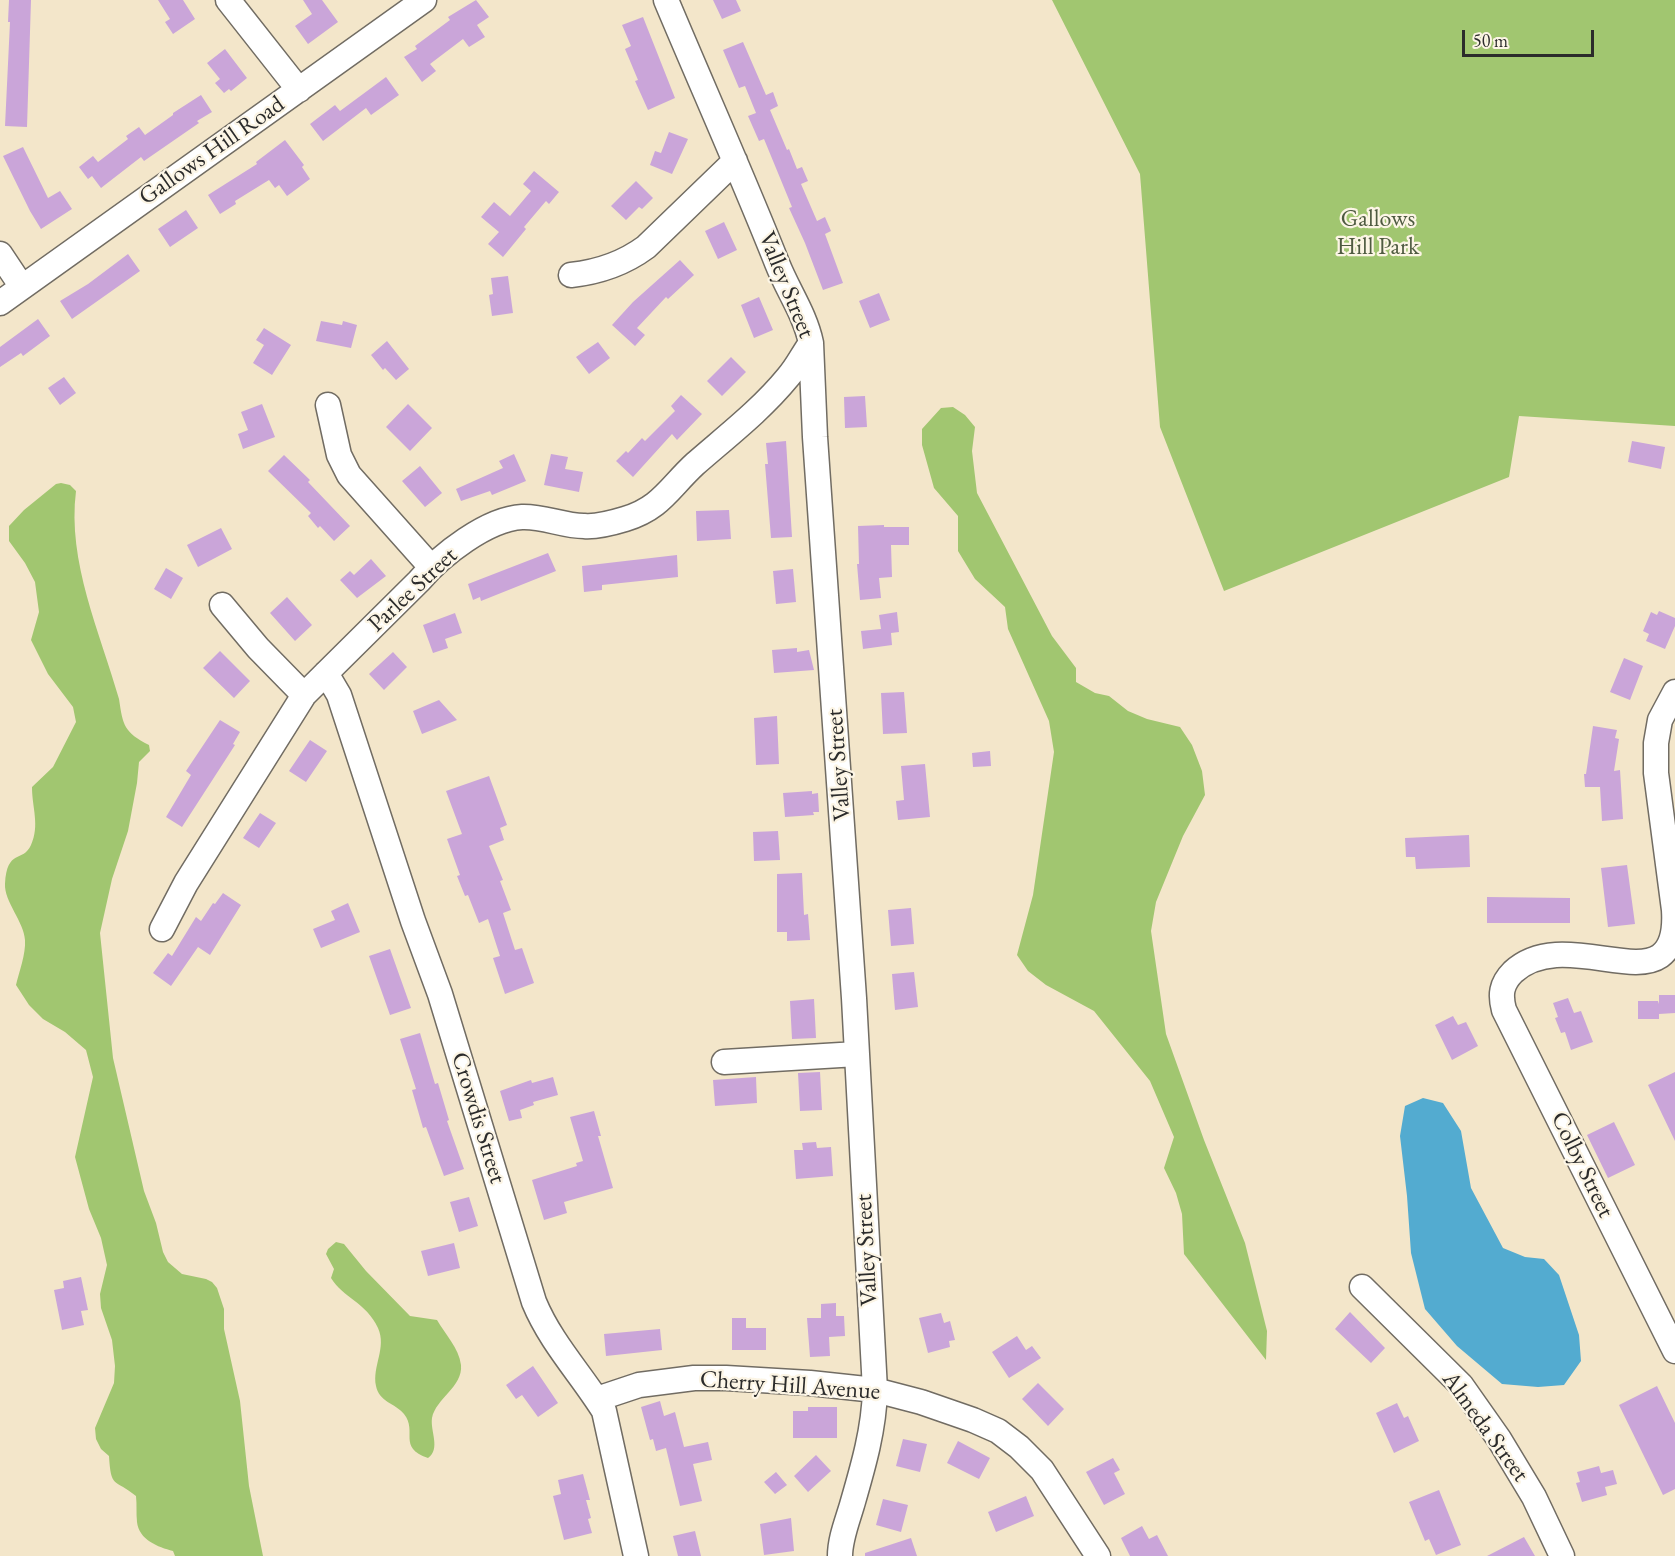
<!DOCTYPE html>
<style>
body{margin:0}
#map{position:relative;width:1675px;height:1556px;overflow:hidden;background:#f3e6ca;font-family:"EB Garamond",serif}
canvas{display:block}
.scale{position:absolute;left:1462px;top:30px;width:132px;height:27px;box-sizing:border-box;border:3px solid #2b2b2b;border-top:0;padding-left:8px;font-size:18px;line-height:21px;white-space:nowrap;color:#2b2b2b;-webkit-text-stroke:4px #fcf5e5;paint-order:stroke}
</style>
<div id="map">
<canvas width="1675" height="1556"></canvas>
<div class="scale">50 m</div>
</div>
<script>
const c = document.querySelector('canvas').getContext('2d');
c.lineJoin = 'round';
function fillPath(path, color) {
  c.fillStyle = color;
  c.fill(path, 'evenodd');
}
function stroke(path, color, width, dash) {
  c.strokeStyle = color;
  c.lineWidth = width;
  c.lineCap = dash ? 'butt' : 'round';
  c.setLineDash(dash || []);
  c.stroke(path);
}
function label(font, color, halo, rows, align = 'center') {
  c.font = font + ' "EB Garamond",serif';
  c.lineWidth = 4.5;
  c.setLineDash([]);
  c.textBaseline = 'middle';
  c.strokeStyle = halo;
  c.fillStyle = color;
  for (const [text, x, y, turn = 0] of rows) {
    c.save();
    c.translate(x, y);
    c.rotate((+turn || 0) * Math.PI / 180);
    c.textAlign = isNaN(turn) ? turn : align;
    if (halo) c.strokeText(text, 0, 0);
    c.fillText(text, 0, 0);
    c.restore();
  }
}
fillPath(new Path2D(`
 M1052,0H1675V426L1519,416L1509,477L1224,591L1160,427L1140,174Z
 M953,407L965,415L975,427L972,451L977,493L1052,636L1076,668V682L1095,693L1109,696L1128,711L1147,719L1180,727L1192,745L1202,771L1205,795L1183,836L1156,902L1151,931L1166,1034L1204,1140L1245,1243L1267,1331L1266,1360L1184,1254L1182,1214L1176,1193L1164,1168L1174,1137L1150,1081L1094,1011L1046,985L1028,971L1017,955L1033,895L1054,752L1049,721L1008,629L1005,607L975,579L958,551V516L934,488L922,445V429L941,408Z
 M61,483L70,485L76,491C67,562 100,632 119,699C123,726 124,732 149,745L150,751L139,762L137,783L128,831L112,879L100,933L113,1058L144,1191L156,1223L163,1252L168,1262L182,1274L206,1279L212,1282L217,1288L224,1309V1329L240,1401L249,1486L263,1556H175L173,1551C158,1547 139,1540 137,1522C136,1513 137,1505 136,1496C114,1478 111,1489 109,1456L101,1449L96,1439L95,1428L114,1383L115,1366L112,1340L101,1308L100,1294L107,1265L101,1238L89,1209L75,1157L93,1077L86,1050L65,1032L43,1019L29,1005L16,985C19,972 26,954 25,940C24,922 4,901 5,884C7,848 23,863 31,845C40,825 32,808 32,787L53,767L76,722L73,707L48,674L31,640L39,612L35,582L25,563L9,541V526L24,510L56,484Z
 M336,1242L344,1244L366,1271L410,1316L437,1320C445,1334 459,1348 461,1365C463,1387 436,1398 432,1418C430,1431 441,1449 428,1458C397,1447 418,1432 404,1414C395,1403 379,1402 376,1386C372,1366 387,1348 378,1328C366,1302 343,1298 331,1278L334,1269L326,1254L328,1249Z`), '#a1c670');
fillPath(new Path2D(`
 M1423,1098L1443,1103L1461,1131L1471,1188L1503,1248L1525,1257L1544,1259L1559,1275L1579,1335L1581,1361L1564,1385L1538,1387L1502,1384L1457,1346L1425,1309L1411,1253L1407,1196L1400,1136L1405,1106Z`), '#53abd0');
fillPath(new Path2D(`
 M9,0H31L27,127L5,126L10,22H8Z
 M158,0H183L195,19L173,34L165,22L170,19Z
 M303,0H322L338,22L308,44L295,26L312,14Z
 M476,0L489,17L477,25L485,37L469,47L463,39L430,64L436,71L422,82L404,57L417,49L415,46L450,20L448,17Z
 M713,0H736L741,11L722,19Z
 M643,17L675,98L648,110L635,81L638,80L625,49L631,46L622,25Z
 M743,42L766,95L773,92L778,106L770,110L787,150L789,149L797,169L802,167L808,181L801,184L817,221L825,217L831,231L825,234L843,283L823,290L805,243L789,208L792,207L764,139L759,141L748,116L756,113L745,86L739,88L723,50Z
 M225,49L247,78L231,91L229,89L224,93L215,83L220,79L207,63Z
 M386,77L399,95L371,115L366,108L323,141L310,124L335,105L340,111Z
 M201,95L212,112L197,121L199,123L144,161L141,157L101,188L92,176L88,179L79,167L93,156L98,162L128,139L126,136L139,127L145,135L173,115V113Z
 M669,132L688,139L672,174L650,165L655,151L661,153Z
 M285,140L304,165L302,167L310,179L287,196L279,185L275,188L269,180L235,201L236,204L220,214L208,195L257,164L256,162Z
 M23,147L48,198L60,191L72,209L41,229L30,211L3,156Z
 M534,171L559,192L549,204L546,201L524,227L526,229L503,257L488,244L499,232L481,217L494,202L510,216L531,191L523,184Z
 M636,181L653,198L642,209L639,207L626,220L611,206Z
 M186,210L198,228L170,247L158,229Z
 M724,222L737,250L718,259L705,231Z
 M128,254L140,271L72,319L60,301L88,284Z
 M680,260L694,275L668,299L666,297L637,328L645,335L635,346L612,325L633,302Z
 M508,276L513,313L492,316L489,295L493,294L491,278Z
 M879,293L890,320L870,328L859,301Z
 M759,297L773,330L754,338L741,305Z
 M38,319L50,336L23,356L21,353L0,367V347Z
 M321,321L342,325L343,321L357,325L351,348L316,341Z
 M264,328L291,345L272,375L253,363L264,345L256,340Z
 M387,341L409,369L396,380L385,368L383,370L371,355Z
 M598,342L610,358L589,374L576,357Z
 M731,357L746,372L722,396L707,381Z
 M64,377L76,393L60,405L48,388Z
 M681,395L702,414L677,440L672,434L633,477L616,461L626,451L628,453L642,438L645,441L675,411L671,406Z
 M865,396L867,427L845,428L844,397Z
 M262,404L275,437L243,449L238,434L248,430L241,412Z
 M408,404L432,428L410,451L386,427Z
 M786,441L792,537L771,538L765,464H768L766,443Z
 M1632,441L1665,447L1661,469L1628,462Z
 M514,454L526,481L492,495L490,491L461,501L456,489L503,468L499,461Z
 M551,454L568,457L565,469L583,472L579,492L544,485Z
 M284,455L310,480L308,482L350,526L334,541L320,526L318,528L308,516L311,513L268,471Z
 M420,466L442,493L425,507L402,481Z
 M729,510L731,539L697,541L696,511Z
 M884,525V527H909V545H891L892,577L879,578L881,598L860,600L857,564H859L858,526Z
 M221,528L232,549L198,567L187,545Z
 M548,553L556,571L481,601L480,597L473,600L468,584Z
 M677,555L678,577L602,585V590L584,592L582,566Z
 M371,559L386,576L357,598L340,580L350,571L354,575Z
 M166,568L183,578L171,599L154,589Z
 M793,569L796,602L776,604L773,571Z
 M287,597L312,625L295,641L270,613Z
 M1659,611L1675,618V626L1665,649L1646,641L1649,634L1643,631L1651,612L1657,615Z
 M897,612L899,632L891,633L892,645L863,649L861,631L881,629L879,615Z
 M455,613L462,633L445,639L448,648L433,653L423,625Z
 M797,648V652L809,650L814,670L774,673L772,650Z
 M220,651L250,681L234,698L203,668Z
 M393,652L407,667L384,690L369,674Z
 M1624,658L1643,666L1630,700L1610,692Z
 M904,692L907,733L883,734L881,693Z
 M439,700L457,720L422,734L413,711Z
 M777,716L779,764L756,765L754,718Z
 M220,720L240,732L233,744L235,745L182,827L166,817L191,775L186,771Z
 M1593,726L1617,730L1615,738L1619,739L1614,771L1620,770L1623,819L1602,821L1600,787H1585L1584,774H1586Z
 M310,740L327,751L306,782L289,771Z
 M990,751L991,766L973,767L972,753Z
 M925,764L930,817L898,820L896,801L904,800L901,766Z
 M489,776L507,825L500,828L504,840L489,846L503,880L500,881L511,910L503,913L515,950L522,948L534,983L505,994L493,958L500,956L488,919L479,923L468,895L465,896L457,876L460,875L447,839L462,834L446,791Z
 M812,791V794L818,793L819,812H813L814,815L785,817L783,793Z
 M260,813L276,823L259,848L243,838Z
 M778,831L780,860L754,861L753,832Z
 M1469,835L1470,867L1416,869L1415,857H1406L1405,838Z
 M1627,865L1635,924L1608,927L1601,868Z
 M802,873L804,915L808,914L810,940L787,941V932H777V874Z
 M223,893L241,905L210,955L198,947L171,986L153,973L168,953L172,956L196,917L201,921L213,903L215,904Z
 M1487,897L1570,898V923H1487Z
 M348,903L360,932L321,948L313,929L335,920L331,911Z
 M911,908L914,944L891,946L888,910Z
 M390,949L411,1008L390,1015L369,956Z
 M914,972L918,1007L895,1010L892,974Z
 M1659,995H1675V1013L1659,1014V1019H1638V1001H1658L1659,1004Z
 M1568,998L1574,1013L1581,1011L1593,1042L1571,1050L1565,1032L1561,1033L1555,1018L1558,1017L1553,1003Z
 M814,999L816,1038L792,1039L790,1001Z
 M1453,1016L1458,1025L1466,1022L1478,1046L1452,1060L1435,1025Z
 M420,1033L435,1084L438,1083L449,1120L447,1121L464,1169L444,1176L426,1127L423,1128L412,1090L416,1089L400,1039Z
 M820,1072L822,1110L800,1111L798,1073Z
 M1675,1072V1141L1648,1085Z
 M553,1077L558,1095L533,1102L534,1105L520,1110L522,1118L509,1121L500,1091L531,1080L532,1083Z
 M756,1077L757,1103L715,1106L713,1080Z
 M594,1111L601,1136H598L613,1188L564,1202L567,1213L544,1220L532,1180L577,1166L576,1163L583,1161L570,1117Z
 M1614,1122L1635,1165L1608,1178L1587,1135Z
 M816,1142L817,1148L831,1147L833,1176L796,1179L794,1150H803L802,1143Z
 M469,1197L478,1226L459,1232L450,1202Z
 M454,1243L460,1268L428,1276L421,1251Z
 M81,1277L88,1310L81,1311L84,1325L62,1330L54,1290L64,1288L63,1281Z
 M836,1303V1316H844L845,1336L829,1337L830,1356L810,1357L807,1318H821V1304Z
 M1350,1312L1385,1348L1371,1363L1335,1329Z
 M941,1313L944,1323L950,1321L955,1340L949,1341L950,1347L928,1353L919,1318Z
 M732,1318H746V1328H766V1350H732Z
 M660,1329L662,1350L606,1356L604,1334Z
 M1017,1336L1026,1350L1032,1346L1041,1358L1009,1378L992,1352Z
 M533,1366L558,1403L538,1417L522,1395L516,1399L506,1385Z
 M1038,1383L1064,1409L1048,1426L1022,1399Z
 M1657,1386L1675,1423V1489L1663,1495L1619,1405Z
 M660,1401L664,1416L675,1412L684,1447L708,1442L712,1460L693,1464L702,1501L680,1506L666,1448L656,1451L653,1439L650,1440L641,1407Z
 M1397,1403L1404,1418L1408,1416L1419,1441L1394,1453L1376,1413Z
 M808,1407H837V1438H793V1411H808Z
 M903,1439L927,1444L920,1472L896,1466Z
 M958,1441L990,1458L979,1479L947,1463Z
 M816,1455L831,1471L808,1492L794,1476Z
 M1113,1458L1120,1470L1114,1473L1125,1494L1104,1505L1086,1472Z
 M1599,1466L1601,1473L1613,1470L1617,1484L1605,1487L1607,1495L1582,1502L1576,1483L1580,1482L1577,1472Z
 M776,1472L787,1485L775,1494L764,1482Z
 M583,1474L590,1500H586L591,1518L588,1519L592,1533L564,1540L553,1496L561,1494L558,1480Z
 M1439,1490L1461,1545L1436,1555L1429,1539L1425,1541L1409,1502Z
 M1026,1496L1034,1516L996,1532L988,1512Z
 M883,1499L908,1505L901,1532L876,1525Z
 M791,1518L794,1551L764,1555L760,1524Z
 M1142,1526L1149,1539L1157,1535L1168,1556H1130L1121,1538Z
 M695,1531L701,1556H678L673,1536Z
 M1524,1537L1535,1556H1487Z
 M911,1538L917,1556H865V1553Z`), '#caa5d9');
const minor = new Path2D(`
 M228,0L299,90
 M666,0C703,88 742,175 777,263C788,291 805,314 811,343L815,437L854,998L875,1390C874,1430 863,1467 852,1505C847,1522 840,1539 840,1556
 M0,254L22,287
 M571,275C599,272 623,264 646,247L735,161
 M0,303L424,0
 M328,405L339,455L349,475L431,567
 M222,605L258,648L304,695
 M326,673L339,695L413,921L440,994L534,1302C551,1343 581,1374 604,1411L636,1556
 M1675,692L1660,720L1656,743V773L1674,910C1675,926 1674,946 1660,956C1630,977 1556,932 1513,972C1501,984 1500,995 1504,1010L1675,1351
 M162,929L186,883L304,695L419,581C441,555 487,519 522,517C543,516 563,526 584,526C597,527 612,523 625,519C661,508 669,488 695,464C727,436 761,410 788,377C797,367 803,354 811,343
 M724,1062L857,1054
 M1362,1287L1461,1385L1499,1439L1534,1497L1562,1556
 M597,1399L639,1385L694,1378H726L810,1383L875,1390L921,1402L973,1420L998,1431L1019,1447L1042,1470L1098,1556`);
stroke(minor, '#716c63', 27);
stroke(minor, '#fff', 24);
label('24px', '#2b2b2b', '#fcf5e5', [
 ["Gallows Hill Road",212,151,-35],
 ["Valley Street",786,285,68],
 ["Parlee Street",413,590,-43],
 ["Valley Street",839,765,-94],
 ["Crowdis Street",478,1118,73],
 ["Colby Street",1582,1165,64],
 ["Valley Street",867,1250,-93],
 ["Cherry Hill Avenue",790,1386,4],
 ["Almeda Street",1485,1427,54]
]);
label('24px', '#4e5a40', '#fcf5e5', [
 ["Gallows",1378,219],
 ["Hill Park",1378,247]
]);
</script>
